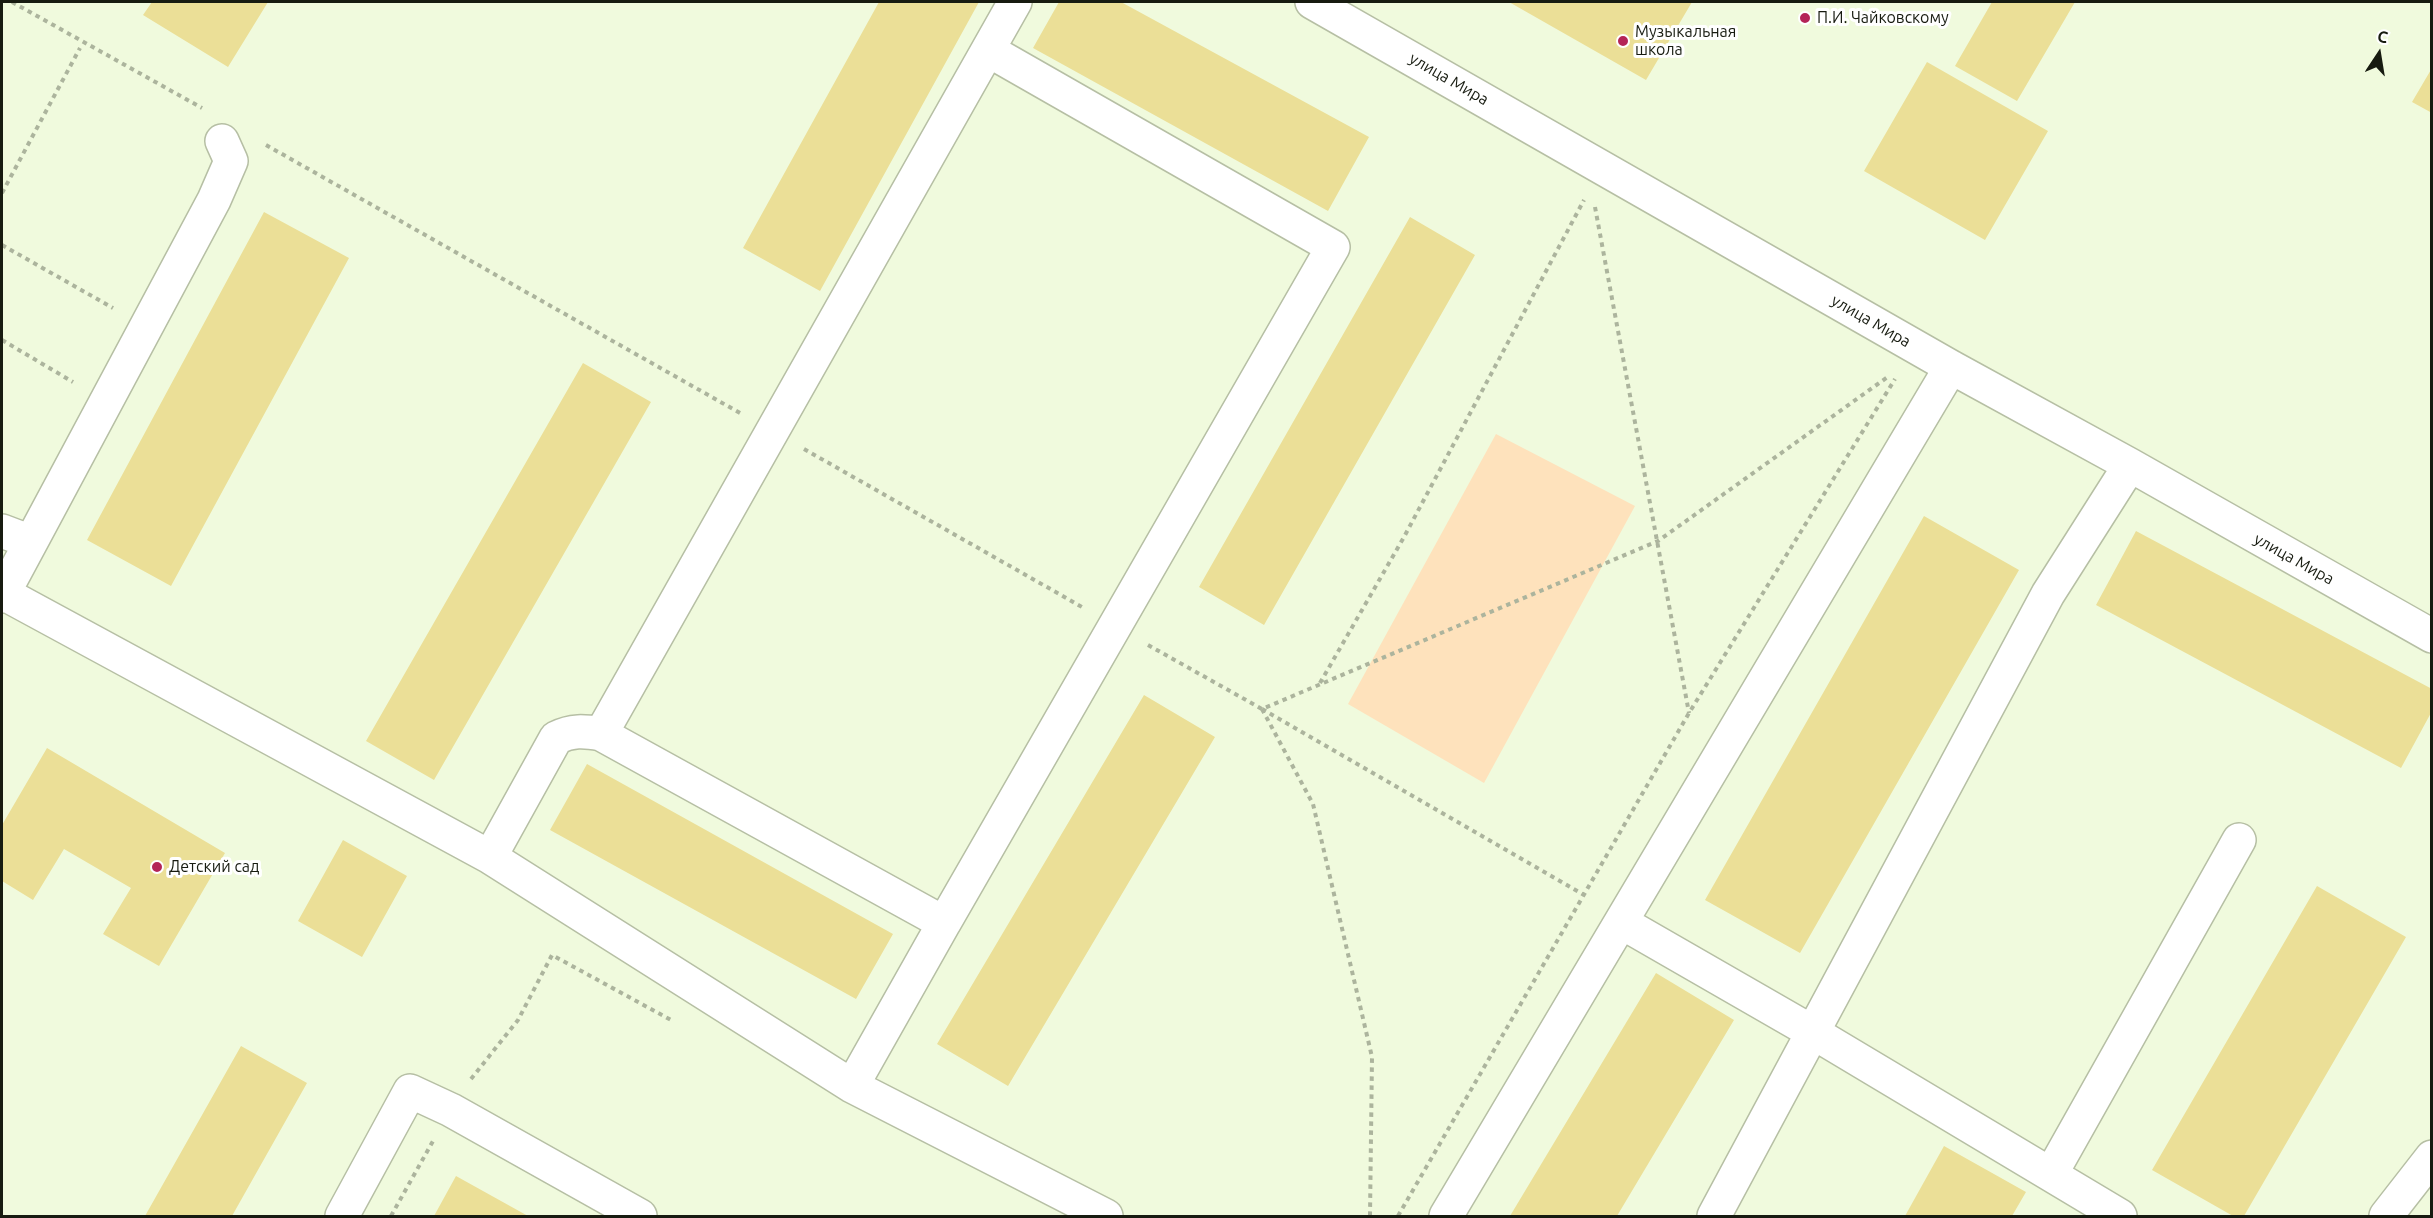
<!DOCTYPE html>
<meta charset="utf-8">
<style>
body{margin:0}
#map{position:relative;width:2433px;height:1218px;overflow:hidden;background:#f0fadd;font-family:Ubuntu,sans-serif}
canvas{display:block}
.frame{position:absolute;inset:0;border:3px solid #171b10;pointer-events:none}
.north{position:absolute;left:2349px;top:24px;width:60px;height:60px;-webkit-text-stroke:4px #fff;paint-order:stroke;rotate:12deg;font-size:16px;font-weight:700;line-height:24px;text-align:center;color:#171b10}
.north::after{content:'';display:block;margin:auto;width:21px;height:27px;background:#171b10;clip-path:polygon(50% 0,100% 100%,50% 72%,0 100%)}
</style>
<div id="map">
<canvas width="2433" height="1218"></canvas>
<div class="frame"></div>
<div class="north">С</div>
</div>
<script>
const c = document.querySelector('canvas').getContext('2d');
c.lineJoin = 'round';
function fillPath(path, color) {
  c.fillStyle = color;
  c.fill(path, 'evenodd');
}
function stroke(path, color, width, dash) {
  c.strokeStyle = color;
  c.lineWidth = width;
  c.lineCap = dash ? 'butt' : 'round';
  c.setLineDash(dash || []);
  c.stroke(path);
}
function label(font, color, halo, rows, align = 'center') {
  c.font = font + ' Ubuntu,sans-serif';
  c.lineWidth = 6;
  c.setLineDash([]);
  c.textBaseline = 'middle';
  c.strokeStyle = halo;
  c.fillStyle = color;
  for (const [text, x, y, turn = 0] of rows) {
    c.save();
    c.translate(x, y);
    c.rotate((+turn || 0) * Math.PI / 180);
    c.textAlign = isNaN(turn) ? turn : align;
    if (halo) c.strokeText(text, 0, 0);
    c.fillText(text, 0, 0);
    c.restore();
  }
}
fillPath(new Path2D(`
 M1496,434L1635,506L1484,783L1348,704Z`), '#fee2bc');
fillPath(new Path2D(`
 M152,2H268L228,67L143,15Z
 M879,2H979L820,291L743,248Z
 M1059,2H1121L1369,137L1328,211L1033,48Z
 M1509,2H1692L1646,80Z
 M1992,2H2075L2017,101L1955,66Z
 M1927,62L2048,131L1985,240L1864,171Z
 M2432,68V113L2412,102Z
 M264,212L349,258L171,586L87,540Z
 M1410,217L1475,255L1264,625L1199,587Z
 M583,363L651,402L434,780L366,741Z
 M1924,516L2019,570L1800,953L1705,900Z
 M2136,531L2432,689V711L2401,768L2096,605Z
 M1144,695L1215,737L1008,1086L937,1044Z
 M47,748L225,853L159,966L103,934L131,888L64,849L33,900L2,881V825Z
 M587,764L893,934L856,999L550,830Z
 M343,840L407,876L362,957L298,921Z
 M2317,886L2406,937L2244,1216H2233L2152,1170Z
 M1656,973L1734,1020L1617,1216H1510Z
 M241,1046L307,1083L232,1216H145Z
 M1944,1146L2026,1192L2012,1216H1905Z
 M456,1176L528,1216H434Z`), '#ebdf97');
const minor = new Path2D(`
 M1312,2L1951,367L2130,465L2432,636
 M988,50L1333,247L944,923L601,734L1015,2
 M2,531L31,542L2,596
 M31,542L214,200L231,161L222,141
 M3,593L490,857L852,1086L1106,1216
 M490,857L556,738C572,730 584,731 601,734
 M1621,922L1814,1033L2120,1216
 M852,1086L944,923
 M2051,1174L2239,840
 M342,1216L410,1091L451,1110L640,1216
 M1446,1216L1951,367
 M1714,1216L2048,594L2130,465
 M2386,1216L2432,1157`);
stroke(minor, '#b6bfa4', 36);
stroke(new Path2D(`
 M12,2L202,108
 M266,145L740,413
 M2,193L80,48
 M1595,207L1689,713
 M2,245L113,308
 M2,340L73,382
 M804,449L1082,607
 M1148,645L1262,709L1658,541L1889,376
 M1320,683L1404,537L1584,200
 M1262,709L1313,804L1372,1057L1370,1216
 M1262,709L1584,895
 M471,1079L518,1020L552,955L671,1020
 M391,1216L433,1141
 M1398,1216L1689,713L1895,379`), '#acb49d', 4, [4.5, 4.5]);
stroke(minor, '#fff', 33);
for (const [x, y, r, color] of [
 [1805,18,6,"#b42457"],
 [1623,41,6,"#b42457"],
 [157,867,6,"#b42457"]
]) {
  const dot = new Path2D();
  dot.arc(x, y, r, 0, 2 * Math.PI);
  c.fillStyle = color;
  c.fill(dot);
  stroke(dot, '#fff', 2);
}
label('16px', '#171b10', '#fff', [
 ["П.И. Чайковскому",1817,18],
 ["Музыкальная",1635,32],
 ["школа",1635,50],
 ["Детский сад",169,867]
], 'left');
label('16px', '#171b10', '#fff', [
 ["улица Мира",1449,79,30],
 ["улица Мира",1871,321,30],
 ["улица Мира",2294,559,29]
]);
</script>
